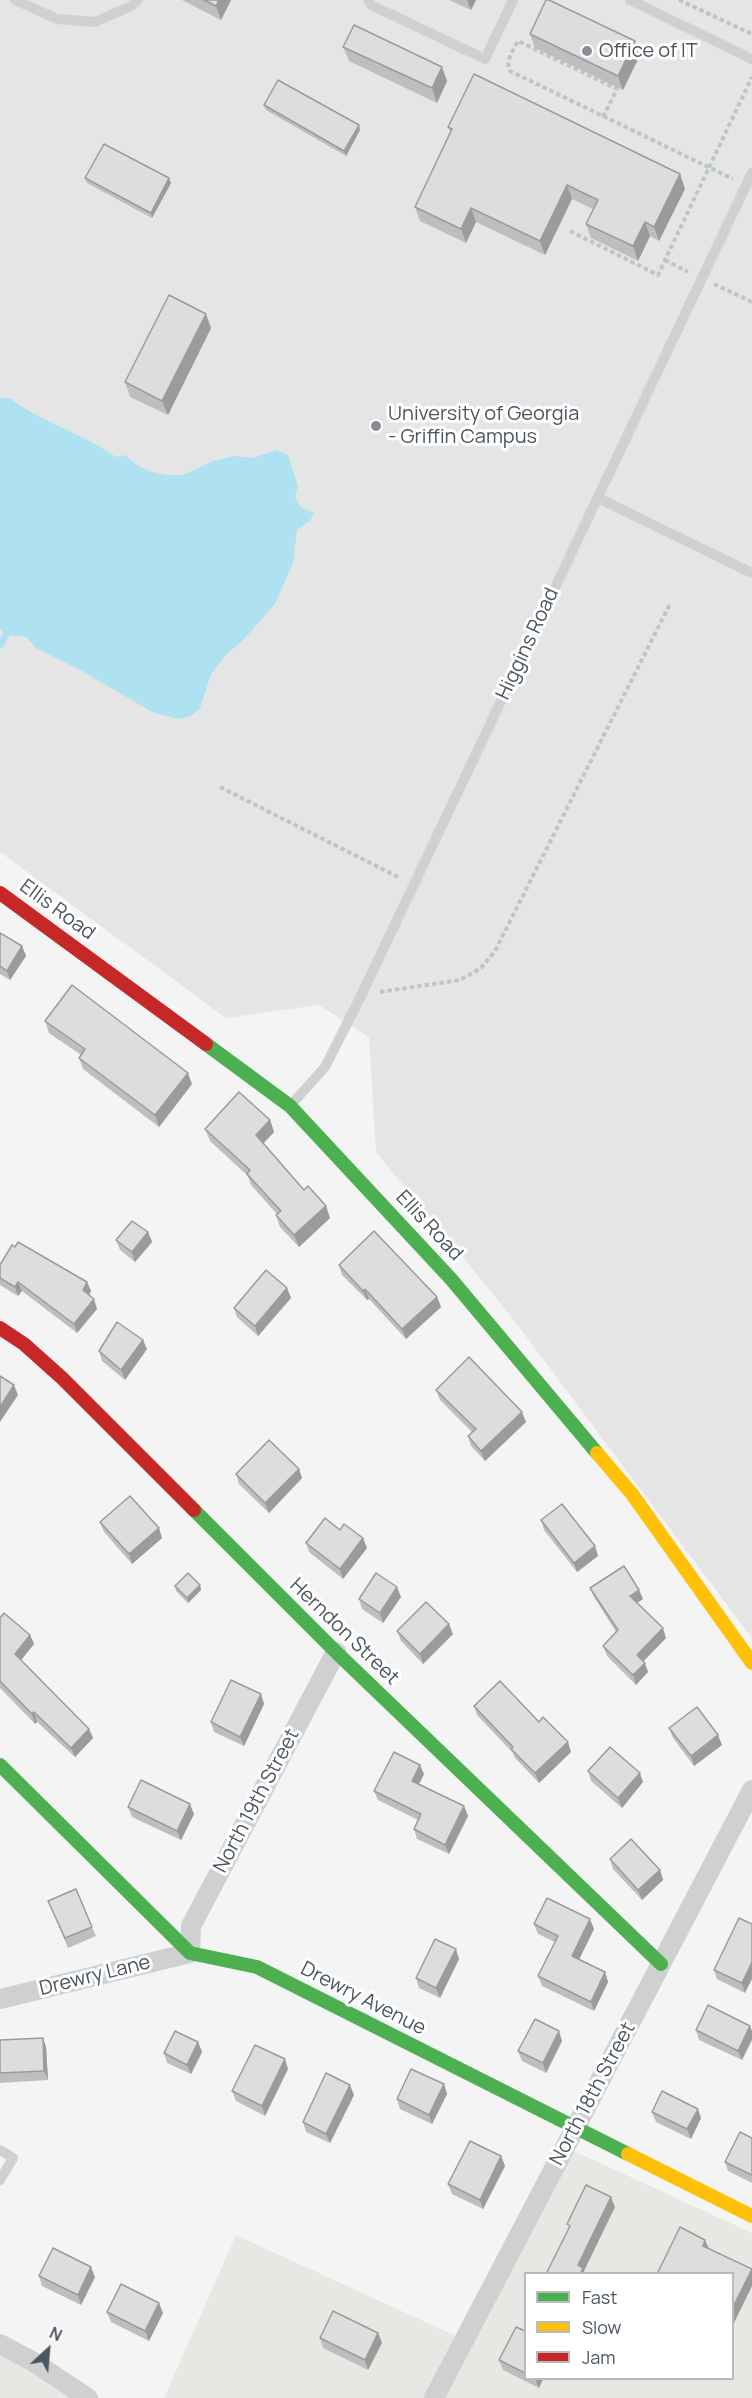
<!DOCTYPE html>
<style>
body{margin:0}
#map{position:relative;width:752px;height:2398px;overflow:hidden;background:#f4f4f4;font-family:Manrope,sans-serif}
canvas{display:block}
.legend{position:absolute;left:524px;top:2272px;width:210px;height:108px;box-sizing:border-box;background:#fff;border:2px solid #b7bbc0;margin:0;padding:8px 10px;list-style:none;font-size:18px;color:#4a5661}
.legend li{display:flex;align-items:center;gap:12px;height:30px}
.legend b{width:30px;border:2px solid #b7bbc0}
.north{position:absolute;left:18px;top:2320px;width:60px;height:60px;-webkit-text-stroke:4px #fff;paint-order:stroke;rotate:26deg;font-size:16px;font-weight:700;line-height:24px;text-align:center;color:#4a5661}
.north::after{content:'';display:block;margin:auto;width:21px;height:27px;background:#4a5661;clip-path:polygon(50% 0,100% 100%,50% 72%,0 100%)}
</style>
<div id="map">
<canvas width="752" height="2398"></canvas>
<ul class="legend">
<li><b style="height:8px;background:#4caf50"></b>Fast</li>
<li><b style="height:8px;background:#ffc107"></b>Slow</li>
<li><b style="height:8px;background:#c62828"></b>Jam</li>
</ul>
<div class="north">N</div>
</div>
<script>
const c = document.querySelector('canvas').getContext('2d');
c.lineJoin = 'round';
function fillPath(path, color) {
  c.fillStyle = color;
  c.fill(path, 'evenodd');
}
function stroke(path, color, width, dash) {
  c.strokeStyle = color;
  c.lineWidth = width;
  c.lineCap = dash ? 'butt' : 'round';
  c.setLineDash(dash || []);
  c.stroke(path);
}
function label(font, color, halo, rows, align = 'center') {
  c.font = font + ' Manrope,sans-serif';
  c.lineWidth = 6;
  c.setLineDash([]);
  c.textBaseline = 'middle';
  c.strokeStyle = halo;
  c.fillStyle = color;
  for (const [text, x, y, turn = 0] of rows) {
    c.save();
    c.translate(x, y);
    c.rotate((+turn || 0) * Math.PI / 180);
    c.textAlign = isNaN(turn) ? turn : align;
    if (halo) c.strokeText(text, 0, 0);
    c.fillText(text, 0, 0);
    c.restore();
  }
}
fillPath(new Path2D(`
 M572,2150L752,2233V2398H164L236,2235L469,2342ZM526,2274H732V2378H526Z
 M0,2353L84,2398H0Z`), '#e8e7e3');
fillPath(new Path2D(`
 M0,0H752V1638L507,1311L376,1152L369,1037L319,1005L226,1018L0,852Z`), '#e6e5e6');
fillPath(new Path2D(`
 M0,398H10C42,423 83,433 116,457L125,455L137,465L151,472L167,475H183L213,461L235,456L253,458L276,450L288,455L298,486L295,496L300,507L314,513L310,521L297,530L293,563L275,604L244,639L225,656L211,674L200,708L191,716L178,719L152,712L84,672L36,648L26,637L6,635L0,629Z`), '#aee2f0');
stroke(new Path2D(`
 M0,645L6,635`), '#aee2f0', 7);
stroke(new Path2D(`
 M679,0L752,34
 M603,117L617,89L518,41C513,51 505,60 510,71L733,179
 M570,231L658,275L752,77
 M665,260L688,272
 M714,284L752,302
 M220,787L400,878
 M380,992L460,980L481,968L495,951L670,604`), '#bcc7c4', 4, [4.5, 3]);
stroke(new Path2D(`
 M15,0L57,19L95,22L131,6L138,0
 M368,0L371,5L485,59L513,0
 M630,0L752,59
 M598,498L752,573
 M290,1106L325,1067L359,1000L752,173
 M0,2150L13,2158L0,2180`), '#ced0d2', 10);
stroke(new Path2D(`
 M0,1999L190,1953L191,1926L336,1652
 M0,2344L32,2361L88,2398
 M434,2398L752,1790`), '#ced0d2', 20);
stroke(new Path2D(`
 M206,1044L290,1106L451,1279L597,1453
 M194,1510L336,1652L661,1964
 M0,1765L190,1953L257,1967L628,2154`), '#4caf50', 14);
stroke(new Path2D(`
 M597,1453L632,1494L752,1663
 M628,2154L752,2216`), '#ffc107', 14);
stroke(new Path2D(`
 M0,893L206,1044
 M0,1328L24,1344L62,1378L194,1510`), '#c62828', 14);
fillPath(new Path2D(`
 M182,0H231L221,20Z
 M449,0H476L471,10Z
 M530,34L640,55L623,90L535,48Z
 M343,47L447,81L437,103L349,61Z
 M264,105L360,130L346,156L266,110Z
 M448,127L680,174L685,189L659,241L650,236L638,261L591,238L586,224L593,209L572,199L545,255L476,222L466,243L420,221L415,207L450,132Z
 M85,178L171,183L152,218L87,183Z
 M211,328L168,415L130,397L125,382Z
 M0,933L22,946L26,956L10,980L0,974Z
 M45,1021L192,1084L159,1127L83,1069L79,1058L81,1055L49,1033Z
 M270,1120L274,1132L263,1144L304,1190L326,1206L330,1218L299,1247L280,1227L276,1215L277,1214L251,1185L248,1176L210,1141L205,1129Z
 M148,1232L152,1242L135,1262L120,1250L116,1240Z
 M0,1265L87,1282L91,1291L89,1295L97,1309L77,1333L22,1291L18,1296L0,1285Z
 M339,1265L437,1297L441,1307L406,1339L369,1299L367,1300L342,1275Z
 M287,1288L291,1298L258,1336L237,1317L234,1308Z
 M147,1349L125,1380L102,1361L99,1351Z
 M436,1390L526,1422L485,1461L471,1446L468,1436L472,1432L440,1400Z
 M299,1469L302,1478L269,1513L239,1484L236,1474Z
 M541,1520L595,1546L598,1556L577,1572L544,1530Z
 M100,1522L162,1538L132,1564L104,1532Z
 M340,1530L367,1548L343,1579L309,1552L306,1543Z
 M200,1585L201,1590L188,1603L176,1591L175,1586Z
 M590,1588L639,1590L643,1599L637,1603L666,1638L643,1661L648,1672L636,1685L607,1656L603,1646L616,1632L594,1597Z
 M401,1597L383,1623L362,1609L359,1599Z
 M0,1618L30,1635L34,1644L21,1660L89,1729L93,1738L75,1757L37,1722L35,1724L5,1693L0,1688Z
 M397,1631L453,1634L423,1664L401,1641Z
 M261,1694L264,1704L244,1746L214,1732L211,1722Z
 M474,1706L539,1722L571,1752L539,1783L515,1758L513,1753L477,1715Z
 M669,1728L722,1745L694,1766L673,1738Z
 M588,1771L643,1782L622,1808L591,1781Z
 M424,1774L419,1784L464,1806L468,1816L449,1854L417,1839L414,1829L418,1820L378,1800L374,1791Z
 M128,1807L194,1814L181,1840L132,1817Z
 M610,1859L660,1870L663,1880L642,1900L613,1869Z
 M48,1901L92,1927L96,1936L68,1948Z
 M739,1918L745,1993L717,1979L714,1970Z
 M534,1924L594,1929L579,1959L605,1972L608,1982L594,2011L542,1986L538,1976L555,1942L538,1934Z
 M459,1959L440,1998L419,1988L416,1978Z
 M750,2026L742,2060L699,2040L696,2030Z
 M43,2038L46,2047L48,2080L0,2083V2040Z
 M562,2041L546,2073L522,2061L518,2051Z
 M198,2042L202,2052L191,2074L167,2063L164,2053Z
 M288,2069L265,2116L236,2101L232,2091Z
 M444,2084L447,2094L432,2124L400,2109L397,2099Z
 M354,2095L330,2143L306,2132L303,2122Z
 M652,2112L701,2118L691,2139L656,2122Z
 M752,2138V2183L728,2171L725,2162Z
 M501,2156L505,2166L483,2209L452,2194L448,2184Z
 M39,2276L95,2277L81,2305L42,2286Z
 M107,2312L163,2313L149,2341L111,2322Z
 M525,2331V2379H543L539,2388L503,2370L499,2360Z
 M378,2333L382,2343L368,2370L323,2348L320,2338Z`), '#bebebf');
fillPath(new Path2D(`
 M219,0H231L221,20L216,6Z
 M467,0H476L471,10Z
 M635,41L640,55L623,90L618,76Z
 M442,67L447,81L437,103L432,88Z
 M359,125L360,130L346,156L344,151Z
 M680,174L685,189L659,241L654,227Z
 M169,178L171,183L152,218L151,213Z
 M567,185L572,199L545,255L540,241Z
 M471,208L476,222L466,243L461,229Z
 M645,222L650,236L638,261L633,246Z
 M206,314L211,328L168,415L162,401Z
 M22,946L26,956L10,980L7,971Z
 M188,1073L192,1084L159,1127L155,1115Z
 M270,1120L274,1132L260,1147L256,1135Z
 M326,1206L330,1218L299,1247L294,1235Z
 M148,1232L152,1242L135,1262L132,1252Z
 M18,1282L22,1291L18,1296L15,1287Z
 M87,1282L91,1291L87,1300L83,1290Z
 M287,1288L291,1298L258,1336L255,1326Z
 M365,1289L369,1299L367,1300L363,1291Z
 M437,1297L441,1307L406,1339L402,1329Z
 M94,1299L97,1309L77,1333L74,1324Z
 M143,1340L147,1349L125,1380L121,1370Z
 M14,1385L18,1395L0,1422V1407Z
 M522,1412L526,1422L485,1461L481,1451Z
 M299,1469L302,1478L269,1513L265,1503Z
 M159,1528L162,1538L132,1564L129,1554Z
 M363,1538L367,1548L343,1579L340,1569Z
 M595,1546L598,1556L577,1572L574,1563Z
 M200,1585L201,1590L188,1603L187,1598Z
 M397,1587L401,1597L383,1623L380,1613Z
 M639,1590L643,1599L634,1605L630,1596Z
 M449,1624L453,1634L423,1664L420,1654Z
 M663,1628L666,1638L640,1665L637,1655Z
 M30,1635L34,1644L18,1664L15,1654Z
 M645,1663L648,1672L636,1685L633,1675Z
 M261,1694L264,1704L244,1746L240,1737Z
 M34,1712L37,1722L35,1724L32,1714Z
 M89,1729L93,1738L75,1757L71,1748Z
 M718,1735L722,1745L694,1766L691,1756Z
 M568,1742L571,1752L539,1783L535,1773Z
 M420,1765L424,1774L416,1790L412,1781Z
 M640,1773L643,1782L622,1808L618,1798Z
 M190,1804L194,1814L181,1840L177,1831Z
 M464,1806L468,1816L449,1854L445,1845Z
 M660,1870L663,1880L642,1900L638,1890Z
 M590,1919L594,1929L576,1966L572,1956Z
 M456,1949L459,1959L440,1998L436,1988Z
 M752,1962V1979L745,1993L742,1983Z
 M605,1972L608,1982L594,2011L591,2002Z
 M750,2026L752,2031V2040L742,2060L738,2051Z
 M559,2031L562,2041L546,2073L543,2063Z
 M43,2038L46,2047L48,2080L44,2071Z
 M198,2042L202,2052L191,2074L187,2065Z
 M285,2059L288,2069L265,2116L262,2106Z
 M444,2084L447,2094L432,2124L429,2115Z
 M350,2085L354,2095L330,2143L326,2134Z
 M698,2109L701,2118L691,2139L687,2129Z
 M501,2156L505,2166L483,2209L480,2200Z
 M611,2197L615,2207L584,2271L585,2274H580L578,2265Z
 M705,2240L709,2249L703,2246Z
 M91,2267L95,2277L81,2305L78,2295Z
 M752,2269V2286L734,2323L732,2320V2309Z
 M159,2303L163,2313L149,2341L145,2331Z
 M378,2333L382,2343L368,2370L365,2360Z
 M535,2379H543L539,2388Z`), '#9b9b9b');
const building = new Path2D(`
 M204,0H219L216,6Z
 M546,0H549L635,41L618,76L530,34Z
 M354,25L442,67L432,88L343,47Z
 M474,74L680,174L654,227L645,222L633,246L586,224L598,200L567,185L540,241L471,208L461,229L415,207L452,129L448,127Z
 M278,80L359,125L344,151L264,105Z
 M104,144L169,178L151,213L85,178Z
 M169,295L206,314L162,401L125,382Z
 M0,933L22,946L7,971L0,966Z
 M72,985L188,1073L155,1115L79,1058L85,1049L45,1021Z
 M239,1092L270,1120L256,1135L304,1190L308,1186L326,1206L294,1235L276,1215L281,1211L247,1174L250,1170L205,1129Z
 M132,1221L148,1232L132,1252L116,1240Z
 M374,1231L437,1297L402,1329L365,1289L363,1291L339,1265Z
 M18,1242L87,1282L83,1290L94,1299L74,1324L18,1282L15,1287L0,1278V1265L12,1245L15,1247Z
 M266,1270L287,1288L255,1326L234,1308Z
 M117,1322L143,1340L121,1370L99,1351Z
 M469,1357L522,1412L481,1451L468,1436L476,1429L436,1390Z
 M0,1376L14,1385L0,1407Z
 M269,1440L299,1469L265,1503L236,1474Z
 M130,1496L159,1528L129,1554L100,1522Z
 M562,1504L595,1546L574,1563L541,1520Z
 M325,1518L340,1530L344,1524L363,1538L340,1569L306,1543Z
 M624,1566L639,1590L630,1596L663,1628L637,1655L645,1663L633,1675L603,1646L618,1630L590,1588Z
 M188,1573L200,1585L187,1598L175,1586Z
 M376,1573L397,1587L380,1613L359,1599Z
 M426,1602L449,1624L420,1654L397,1631Z
 M4,1613L30,1635L15,1654L89,1729L71,1748L34,1712L32,1714L0,1681V1618Z
 M231,1680L261,1694L240,1737L211,1722Z
 M500,1681L539,1722L543,1717L568,1742L535,1773L511,1749L513,1747L474,1706Z
 M697,1707L718,1735L691,1756L669,1728Z
 M610,1747L640,1773L618,1798L588,1771Z
 M394,1752L420,1765L412,1781L464,1806L445,1845L414,1829L421,1814L374,1791Z
 M141,1780L190,1804L177,1831L128,1807Z
 M631,1839L660,1870L638,1890L610,1859Z
 M76,1889L92,1927L65,1938L48,1901Z
 M547,1898L590,1919L572,1956L605,1972L591,2002L538,1976L558,1936L534,1924Z
 M739,1918L752,1924V1962L742,1983L714,1970Z
 M435,1939L456,1949L436,1988L416,1978Z
 M708,2005L750,2026L738,2051L696,2030Z
 M535,2019L559,2031L543,2063L518,2051Z
 M175,2031L198,2042L187,2065L164,2053Z
 M43,2038L44,2071L0,2073V2040Z
 M255,2045L285,2059L262,2106L232,2091Z
 M411,2069L444,2084L429,2115L397,2099Z
 M326,2073L350,2085L326,2134L303,2122Z
 M662,2091L698,2109L687,2129L652,2112Z
 M740,2132L752,2138V2175L725,2162Z
 M470,2141L501,2156L480,2200L448,2184Z
 M586,2185L611,2197L578,2265L583,2268L580,2274H546L570,2226L567,2224Z
 M680,2227L705,2240L703,2246L752,2269L732,2309V2274H661L658,2272Z
 M53,2248L91,2267L78,2295L39,2276Z
 M121,2284L159,2303L145,2331L107,2312Z
 M333,2311L378,2333L365,2360L320,2338Z
 M516,2327L525,2331V2373L499,2360Z`);
fillPath(building, '#ddddde');
stroke(building, '#9b9b9b', 1.5);
for (const [x, y, r, color] of [
 [587,51,6,"#868d94"],
 [376,426,6,"#868d94"]
]) {
  const dot = new Path2D();
  dot.arc(x, y, r, 0, 2 * Math.PI);
  c.fillStyle = color;
  c.fill(dot);
  stroke(dot, '#fff', 2);
}
label('20px', '#4a5661', '#fff', [
 ["Office of IT",599,51],
 ["University of Georgia",388,414],
 ["- Griffin Campus",388,437]
], 'left');
label('20px', '#4a5661', '#fff', [
 ["Higgins Road",528,644,-65],
 ["Ellis Road",57,910,36],
 ["Ellis Road",429,1226,47],
 ["Herndon Street",344,1632,44],
 ["North 19th Street",257,1801,-62],
 ["Drewry Lane",95,1976,-14],
 ["Drewry Avenue",363,1999,27],
 ["North 18th Street",593,2094,-62]
]);
</script>
